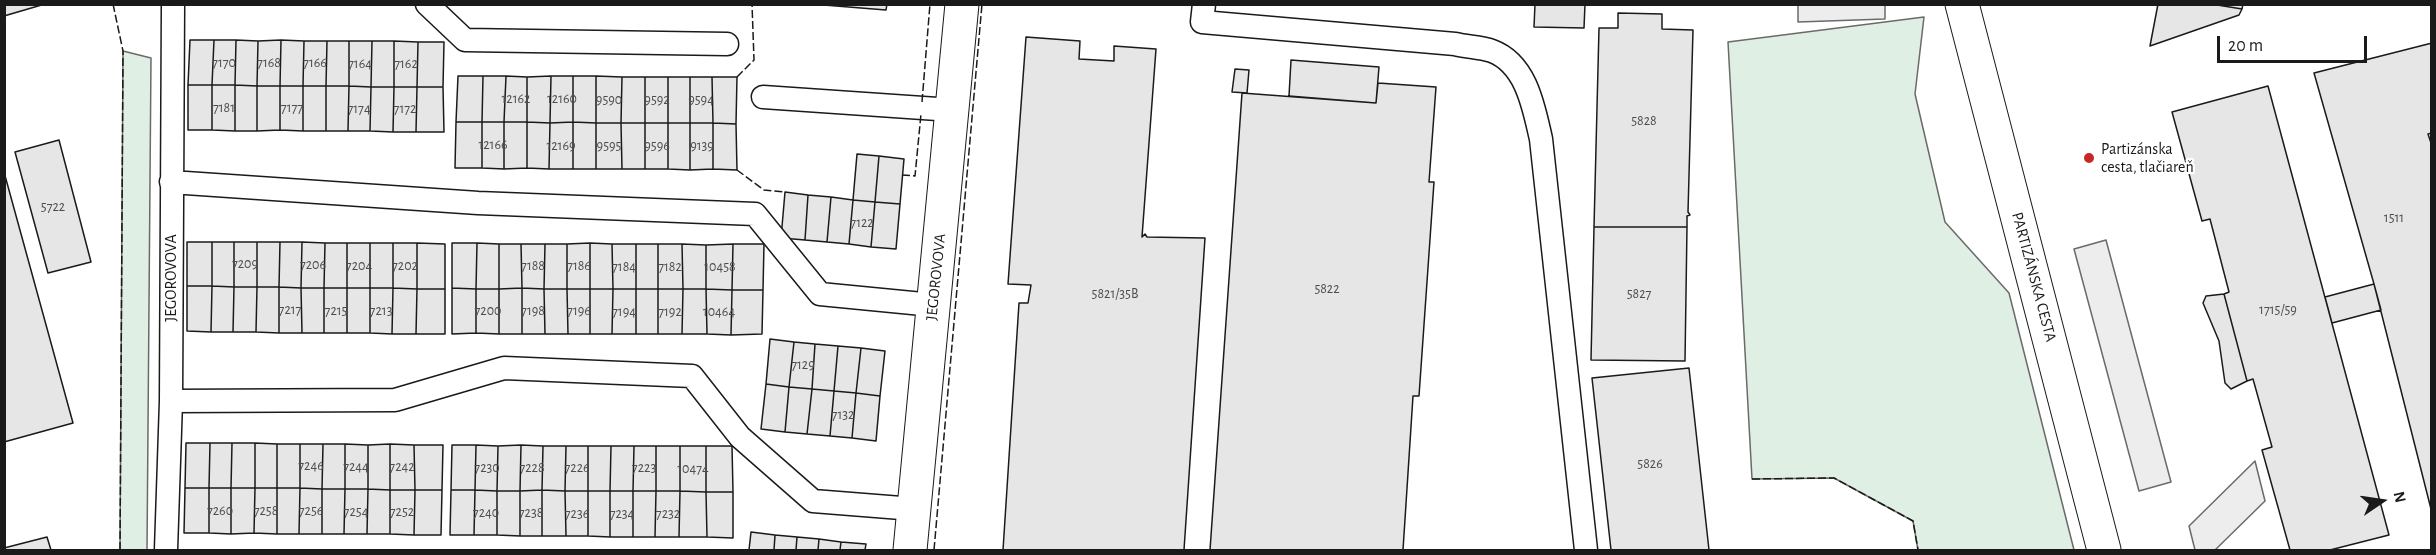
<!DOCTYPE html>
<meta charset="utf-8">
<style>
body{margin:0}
#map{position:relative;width:2436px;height:555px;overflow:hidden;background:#fff;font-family:"Alegreya Sans",sans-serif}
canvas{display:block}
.frame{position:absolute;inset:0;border:6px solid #1a1a1a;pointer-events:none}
.north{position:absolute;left:2352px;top:471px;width:60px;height:60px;-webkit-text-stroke:4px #fff;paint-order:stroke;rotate:77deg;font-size:16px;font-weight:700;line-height:24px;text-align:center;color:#1a1a1a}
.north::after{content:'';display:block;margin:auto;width:21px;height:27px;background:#1a1a1a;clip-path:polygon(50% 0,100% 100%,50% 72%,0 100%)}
.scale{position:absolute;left:2217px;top:36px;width:150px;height:27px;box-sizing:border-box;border:3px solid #1a1a1a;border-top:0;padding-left:8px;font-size:18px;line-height:21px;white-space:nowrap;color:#1a1a1a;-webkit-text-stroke:4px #fff;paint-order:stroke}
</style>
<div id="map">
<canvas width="2436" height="555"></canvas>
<div class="frame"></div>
<div class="north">N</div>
<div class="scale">20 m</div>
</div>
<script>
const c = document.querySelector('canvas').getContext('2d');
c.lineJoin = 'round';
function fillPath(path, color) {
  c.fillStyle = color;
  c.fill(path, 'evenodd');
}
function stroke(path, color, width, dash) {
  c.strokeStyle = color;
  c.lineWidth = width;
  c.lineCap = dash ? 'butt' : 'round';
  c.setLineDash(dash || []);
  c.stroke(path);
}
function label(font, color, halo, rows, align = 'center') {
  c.font = font + ' "Alegreya Sans",sans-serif';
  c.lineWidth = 4.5;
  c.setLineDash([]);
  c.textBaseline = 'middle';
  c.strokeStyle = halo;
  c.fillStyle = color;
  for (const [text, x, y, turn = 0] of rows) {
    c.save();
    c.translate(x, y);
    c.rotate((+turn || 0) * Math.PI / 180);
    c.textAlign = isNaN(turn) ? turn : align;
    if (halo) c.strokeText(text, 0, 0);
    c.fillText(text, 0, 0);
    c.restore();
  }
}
const green = new Path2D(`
 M1924,17L1915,94L1945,222L2009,293L2074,550H1918L1913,521L1834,478L1752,479L1728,42Z
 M123,51L151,58L147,550H120Z`);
fillPath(green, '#e0efe3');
stroke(green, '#6a6a6a', 1.5);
const parking = new Path2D(`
 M1798,5H1885V19L1798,22Z
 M2106,240L2171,482L2139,491L2074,249Z
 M2255,461L2265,501L2215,550H2195L2189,526Z`);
fillPath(parking, '#ededed');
stroke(parking, '#6a6a6a', 1.5);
const building = new Path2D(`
 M4,4H45L4,16Z
 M811,4H887L886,10Z
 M1535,4H1585L1584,28L1534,27Z
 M2158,4H2211L2242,9L2239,15L2150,46Z
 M2211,4H2243L2242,9Z
 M1618,13L1662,14V29L1693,30L1688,212L1690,215L1687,216V227H1594L1599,28H1618Z
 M1026,37L1080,41L1079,59L1114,61V46L1156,49L1142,237L1145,234L1147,237L1205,238L1184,550H1003L1019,303H1028L1031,285L1008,284Z
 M190,40H214L212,85H188Z
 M214,40H236L235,85H212Z
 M236,40L258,41L257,86L235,85Z
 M281,40L304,41L303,86H280Z
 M281,40L280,86H257L258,41Z
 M304,41H327L326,86H303Z
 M327,41H349V86H326Z
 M349,41H372L371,87L349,86Z
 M372,41H394V87H371Z
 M394,41L418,42L417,87H394Z
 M418,42H444L443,87H417Z
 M2432,43V133L2428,134L2432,146V513L2374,284L2314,73Z
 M1291,60L1379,67L1376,103L1289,96Z
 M1235,69L1249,70L1247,93L1232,92Z
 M458,76H483L482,122H456Z
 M483,76H506L504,122H482Z
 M506,76L527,77V122H504Z
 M551,76H573V122L550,123Z
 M551,76L550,123L527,122V77Z
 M573,76H596V123L573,122Z
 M596,76L622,77L621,123H596Z
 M622,77H645V123H621Z
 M645,77H668V123H645Z
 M668,77H690V123H668Z
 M690,77H712L713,123H690Z
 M712,77H737L736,124L713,123Z
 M1378,83L1436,87L1429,182H1434L1419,396H1413L1403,550H1210L1242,93L1376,103Z
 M188,85H212V130H188Z
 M212,85H235V131L212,130Z
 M235,85L257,86V131H235Z
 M257,86H280V130L257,131Z
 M280,86H303V131L280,130Z
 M303,86H326V131H303Z
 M326,86H349L348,131H326Z
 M349,86L371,87L370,131H348Z
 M2268,86L2389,535L2330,550H2290L2262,450L2272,447L2253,379L2247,381L2224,294L2229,292L2210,219L2202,221L2172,112Z
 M371,87H394L393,132L370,131Z
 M394,87H417L416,132H393Z
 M417,87H443L444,132H416Z
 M456,122H482V168H455Z
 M482,122H504V169L482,168Z
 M504,122H527V168L504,169Z
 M527,122L550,123L549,169L527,168Z
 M573,122L596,123V169H573Z
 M573,122V169H549L550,123Z
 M596,123H621L622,169H596Z
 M621,123H645V169H622Z
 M645,123H668V169H645Z
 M668,123H690V170L668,169Z
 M690,123H713V169L690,170Z
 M713,123L736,124L737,170L713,169Z
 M59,140L91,262L48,273L15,152Z
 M857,154L879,156L875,202L853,200Z
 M879,156L904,159L900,204L875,202Z
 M4,172L73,423L4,442Z
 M785,192L808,195L805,240L781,238Z
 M808,195L831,197L827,242L805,240Z
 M831,197L853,200L849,244L827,242Z
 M853,200L875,202L871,247L849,244Z
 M875,202L900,204L896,249L871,247Z
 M1594,227H1687L1685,361L1591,360Z
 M187,242H212V286H187Z
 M212,242H234V287L212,286Z
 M234,242H257V287H234Z
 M257,242H280L279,287H257Z
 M280,242H302L301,288L279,287Z
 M302,242L325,243L324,288H301Z
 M325,243H347V288H324Z
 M347,243H370V288H347Z
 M370,243H393V288H370Z
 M393,243H417V289L393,288Z
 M417,243L445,244V289H417Z
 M452,243H477L476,289L452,288Z
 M477,243L499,244V289H476Z
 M590,243L612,244L613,289H590Z
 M590,243V289H567V244Z
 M499,244H521L522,288L499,289Z
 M521,244H545L544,289L522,288Z
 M545,244H567V289H544Z
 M612,244H636V289H613Z
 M636,244H658V289H636Z
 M658,244H682L683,289H658Z
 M682,244L706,245V289H683Z
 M733,244H764L763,290H732Z
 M733,244L732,290L706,289V245Z
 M2374,284L2381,310L2332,323L2325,297Z
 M187,286H212L211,332L187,331Z
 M212,286L234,287L233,332H211Z
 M234,287H257L256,332H233Z
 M257,287H279V333L256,332Z
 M279,287L301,288L302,333H279Z
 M301,288H324V333H302Z
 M324,288H347V333H324Z
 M347,288H370V333H347Z
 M370,288H393L392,334L370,333Z
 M393,288L417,289L416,334H392Z
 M452,288L476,289V333L452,334Z
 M522,288L544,289L545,334H522Z
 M522,288V334H499V289Z
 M417,289H445V334H416Z
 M476,289H499V334L476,333Z
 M544,289H567L568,334H545Z
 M567,289H590V334H568Z
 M590,289H613L612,334H590Z
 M613,289H636V334H612Z
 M636,289H658V334H636Z
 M658,289H683L682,334H658Z
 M683,289H706L707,334H682Z
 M706,289L732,290L731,335L707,334Z
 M732,290H763L762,334L731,335Z
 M2224,294L2247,381L2231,389L2225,383L2219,341L2203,303L2206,296Z
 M770,339L794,342L789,387L766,384Z
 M794,342L815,344L812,389L789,387Z
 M815,344L838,346L834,391L812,389Z
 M838,346L861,348L856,393L834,391Z
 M861,348L885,351L880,396L856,393Z
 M1689,368L1709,550H1611L1592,378Z
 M766,384L789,387L785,432L761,429Z
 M789,387L812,389L807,434L785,432Z
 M812,389L834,391L830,436L807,434Z
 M834,391L856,393L852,438L830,436Z
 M856,393L880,396L876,441L852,438Z
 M186,443H210L209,488H185Z
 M210,443H232L231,488H209Z
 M232,443H255V488H231Z
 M255,443L277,444V488H255Z
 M277,444H300V488H277Z
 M300,444H323L322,489L300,488Z
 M323,444H345V489H322Z
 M345,444L368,445V489H345Z
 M390,444L414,445L415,490H390Z
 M390,444V490L368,489V445Z
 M414,445H443L442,490H415Z
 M452,445H476L475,490H451Z
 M476,445L498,446L497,491L475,490Z
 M521,445L543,446L542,490L520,491Z
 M521,445L520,491H497L498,446Z
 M543,446H566L565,491L542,490Z
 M566,446H588V491H565Z
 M588,446H611L610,491H588Z
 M611,446H634L633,491H610Z
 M634,446H656V491H633Z
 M656,446H680V491H656Z
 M680,446H706V492L680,491Z
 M706,446H732L733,492H706Z
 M185,488H209V533H184Z
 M209,488H231V534L209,533Z
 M231,488H255L254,533L231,534Z
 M255,488H277V534L254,533Z
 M277,488H300L299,534H277Z
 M300,488L322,489V534H299Z
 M322,489H345L344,534H322Z
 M345,489H368L367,534H344Z
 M368,489L390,490V534H367Z
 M390,490H415L414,535L390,534Z
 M415,490H442L441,535H414Z
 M451,490H475L474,535H450Z
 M475,490L497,491V535H474Z
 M542,490L565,491L566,536H542Z
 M542,490V536H520V491Z
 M497,491H520V536L497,535Z
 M565,491H588V536H566Z
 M588,491H610V537L588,536Z
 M610,491H633V537H610Z
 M633,491H656L655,537H633Z
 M656,491H680L679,537H655Z
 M680,491L706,492L707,537H679Z
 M706,492H733V538L707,537Z
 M751,532L775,535L774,550H749Z
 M775,535L797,537L796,550H774Z
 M47,537L51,550H4V548Z
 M797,537L819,539L818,550H796Z
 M819,539L841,542L840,550H818Z
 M841,542L866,544L865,550H840Z`);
fillPath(building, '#e6e6e6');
stroke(building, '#1a1a1a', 1.5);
const lane = new Path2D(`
 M427,4L465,40L727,44
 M1204,4L1202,22L1455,44C1467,47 1481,47 1492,51C1527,64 1534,109 1541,139L1586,550
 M763,97L952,110
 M171,182L478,203L755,214L820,294L933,305
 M171,401L395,400L504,368L692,376L740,437L813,501L914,509
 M166,550L171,401L173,4`);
const street = new Path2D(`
 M910,550L962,4`);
const secondary = new Path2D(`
 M1962,4L2104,550`);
stroke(lane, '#1a1a1a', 25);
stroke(street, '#1a1a1a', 35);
stroke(secondary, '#1a1a1a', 35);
stroke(lane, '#fff', 22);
stroke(street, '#fff', 33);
stroke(secondary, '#fff', 33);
stroke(new Path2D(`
 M113,4L123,51L120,550
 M737,77L754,60L752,4
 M922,102L930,4
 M737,170L764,190L785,192
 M902,175L915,176L921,114
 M1752,479L1834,478L1913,521L1918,550
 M934,550L982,4`), '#1a1a1a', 1.5, [8, 3]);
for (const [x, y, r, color] of [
 [2089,158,6,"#c62828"]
]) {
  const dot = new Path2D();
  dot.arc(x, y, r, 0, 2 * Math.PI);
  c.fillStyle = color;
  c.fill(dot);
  stroke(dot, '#fff', 2);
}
label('14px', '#4d4d4d', null, [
 ["7170",224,63],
 ["7168",269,63],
 ["7166",315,63],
 ["7164",360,64],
 ["7162",406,64],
 ["12162",516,99],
 ["12160",562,99],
 ["9590",609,100],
 ["9592",657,100],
 ["9594",701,100],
 ["7181",224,108],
 ["7177",292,108],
 ["7174",359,109],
 ["7172",405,109],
 ["5828",1644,121],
 ["12166",493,145],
 ["12169",561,146],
 ["9595",609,146],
 ["9596",657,146],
 ["9139",702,146],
 ["5722",53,207],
 ["1511",2394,218],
 ["7122",862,223],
 ["7209",245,264],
 ["7206",313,265],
 ["7204",359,266],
 ["7202",405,266],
 ["7188",533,266],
 ["7186",579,266],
 ["7184",624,267],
 ["7182",670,267],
 ["10458",720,267],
 ["5822",1327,289],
 ["5821/35B",1115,294],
 ["5827",1639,294],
 ["7217",290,310],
 ["1715/59",2278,310],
 ["7215",336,311],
 ["7213",381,311],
 ["7200",488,311],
 ["7198",533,311],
 ["7196",579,311],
 ["7194",624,312],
 ["7192",670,312],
 ["10464",719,312],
 ["7129",803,365],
 ["7132",843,415],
 ["5826",1650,464],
 ["7246",311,466],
 ["7244",356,467],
 ["7242",402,467],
 ["7230",487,468],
 ["7228",532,468],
 ["7226",577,468],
 ["7223",644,468],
 ["10474",693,469],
 ["7260",220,511],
 ["7258",266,511],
 ["7256",311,511],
 ["7254",356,512],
 ["7252",402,512],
 ["7240",486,513],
 ["7238",531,513],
 ["7236",577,514],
 ["7234",622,514],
 ["7232",668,514]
]);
label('16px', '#1a1a1a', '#fff', [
 ["Partizánska",2101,149],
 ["cesta, tlačiareň",2101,167]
], 'left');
label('16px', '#1a1a1a', '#fff', [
 ["JEGOROVOVA",936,277,-84],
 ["PARTIZÁNSKA CESTA",2034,277,75],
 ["JEGOROVOVA",171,278,-90]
]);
</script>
